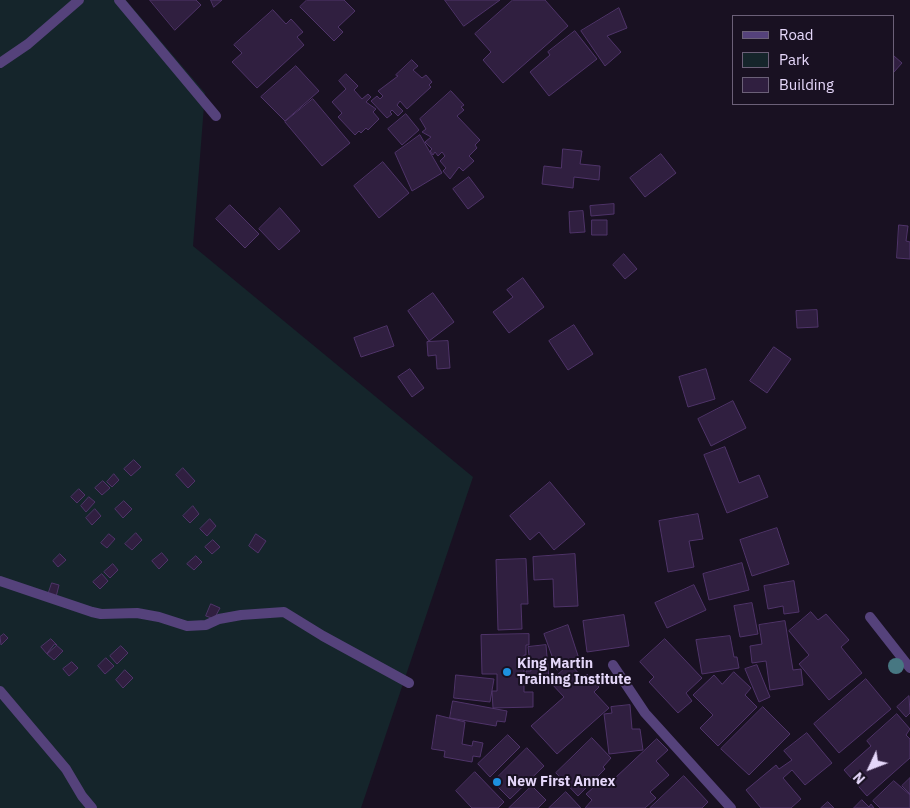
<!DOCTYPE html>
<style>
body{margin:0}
#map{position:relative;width:910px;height:808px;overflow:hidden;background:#191122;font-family:"IBM Plex Sans",sans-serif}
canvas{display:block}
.legend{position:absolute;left:732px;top:15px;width:162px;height:90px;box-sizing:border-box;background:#191122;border:1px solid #6b6078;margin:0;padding:6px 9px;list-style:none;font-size:15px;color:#e5d7fa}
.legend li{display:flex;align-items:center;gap:10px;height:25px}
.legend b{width:25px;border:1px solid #6b6078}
.north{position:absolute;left:845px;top:743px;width:50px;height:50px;-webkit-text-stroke:4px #191122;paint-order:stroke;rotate:227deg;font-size:14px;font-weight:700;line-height:20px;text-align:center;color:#e5d7fa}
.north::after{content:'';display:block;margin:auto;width:18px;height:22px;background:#e5d7fa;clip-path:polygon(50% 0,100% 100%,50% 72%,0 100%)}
</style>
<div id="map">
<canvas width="910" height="808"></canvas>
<ul class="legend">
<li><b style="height:6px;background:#55427b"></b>Road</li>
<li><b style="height:14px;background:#15252b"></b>Park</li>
<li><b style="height:14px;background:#301f40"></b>Building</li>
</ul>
<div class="north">N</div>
</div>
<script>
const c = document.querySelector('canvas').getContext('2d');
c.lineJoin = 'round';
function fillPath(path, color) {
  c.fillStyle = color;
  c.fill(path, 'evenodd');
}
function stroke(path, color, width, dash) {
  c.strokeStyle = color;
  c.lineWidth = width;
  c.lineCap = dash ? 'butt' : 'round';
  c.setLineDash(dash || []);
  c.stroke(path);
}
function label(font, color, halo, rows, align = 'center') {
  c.font = font + ' "IBM Plex Sans",sans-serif';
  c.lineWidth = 4;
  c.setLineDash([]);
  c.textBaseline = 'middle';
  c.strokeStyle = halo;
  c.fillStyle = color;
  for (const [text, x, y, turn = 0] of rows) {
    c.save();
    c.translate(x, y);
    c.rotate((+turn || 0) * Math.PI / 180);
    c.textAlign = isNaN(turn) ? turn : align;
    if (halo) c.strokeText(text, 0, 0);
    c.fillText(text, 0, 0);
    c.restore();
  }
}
fillPath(new Path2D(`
 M0,0H126L205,93L193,246L473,477L361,808H0Z`), '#15252b');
const building = new Path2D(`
 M150,0H196L201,5L175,30Z
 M211,0H222L214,7Z
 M307,0H344L355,11L338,27L343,32L334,41L300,7Z
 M445,0H500L464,26Z
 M513,0H545L568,26L503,83L483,60L491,52L475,34Z
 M619,8L627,28L607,36L621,52L605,66L581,31Z
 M273,10L286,24L291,19L303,32L297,37L304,45L257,88L232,62L242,53L234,45Z
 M575,31L597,59L549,96L530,72L550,55L548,52Z
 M894,56L902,63L894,72Z
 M412,60L418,66L413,70L422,78L426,75L432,82L429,85L431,87L407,109L400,101L397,105L403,111L398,116L392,110L390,112L392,114L387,118L371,101L377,96L380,99L383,96L378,91L398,76L396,75Z
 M296,66L319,91L285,121L261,97Z
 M346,74L358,86L354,90L362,99L368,94L371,97L366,102L376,109L373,112L379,119L368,130L366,128L361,133L359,131L355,135L338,117L342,113L332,102L346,89L339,81Z
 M451,91L464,105L461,107L464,110L457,116L480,140L475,145L477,148L469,156L474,161L463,171L459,167L450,179L443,171L446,168L440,161L445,156L442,152L438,156L435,152L433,155L430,151L432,149L425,142L431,137L422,132L426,129L420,119Z
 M313,99L350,143L322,166L285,122Z
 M406,114L419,130L402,145L388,129Z
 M420,135L442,173L412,191L395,153Z
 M563,149L582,151L580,164L600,166L599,180L574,177L573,188L542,184L544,166L561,168Z
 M661,154L676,173L645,197L630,178Z
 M383,162L409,193L379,218L354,186Z
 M469,177L484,197L468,209L453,189Z
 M614,204V214L591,216L590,206Z
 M230,205L259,234L245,248L216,219Z
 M280,208L300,231L279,250L259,229Z
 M583,211L585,232L570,233L569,212Z
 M592,220H607V235H592Z
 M899,225L908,226L906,241L910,242V259L897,258Z
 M624,254L637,269L625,279L613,265Z
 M523,278L544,307L509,333L493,312L513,297L507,290Z
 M433,293L454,322L429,341L408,311Z
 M817,310L818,327L797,328L796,311Z
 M574,325L593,354L568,370L549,341Z
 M387,326L394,346L361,357L354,338Z
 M448,341L450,368L437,369L436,355L428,356L427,342Z
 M774,347L791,359L767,393L750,381Z
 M410,369L424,388L412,397L398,377Z
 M706,369L715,399L688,407L679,377Z
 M733,401L746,428L711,446L698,419Z
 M725,447L739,483L759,475L768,497L727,513L704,455Z
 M134,460L141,467L131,476L124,469Z
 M183,468L195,481L188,488L176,475Z
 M114,474L119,480L112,487L107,482Z
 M103,481L110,488L102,495L95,488Z
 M550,482L585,524L554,550L539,532L530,540L510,516Z
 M79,489L85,495L77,503L71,497Z
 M89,497L95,502L86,512L81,506Z
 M124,501L132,509L123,518L115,509Z
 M193,506L199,514L190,523L183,516Z
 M95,509L101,516L92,525L86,518Z
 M698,514L703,539L689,541L694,567L668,572L659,521Z
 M210,519L216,526L207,536L200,529Z
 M777,528L789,564L752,576L740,540Z
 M136,533L142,540L132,550L125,544Z
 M109,534L115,539L107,548L101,543Z
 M256,534L266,541L258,553L249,546Z
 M213,540L220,547L212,554L205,547Z
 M162,553L168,560L159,569L152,561Z
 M60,554L66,560L58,567L53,561Z
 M575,554L578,606L554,607L553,579L534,580L533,557Z
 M196,556L202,562L194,570L187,564Z
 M526,559L528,604H521L522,629L498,630L496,560Z
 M742,563L749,590L709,600L703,574Z
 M113,564L118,570L110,578L104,572Z
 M102,574L108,581L100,589L93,582Z
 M794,581L799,612L784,614L783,606L768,609L764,586Z
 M52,583L59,585L56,597L48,595Z
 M694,585L706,610L667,628L655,603Z
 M752,603L758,634L740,637L734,606Z
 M211,604L220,608L214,619L206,616Z
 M811,612L818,620L826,614L849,640L841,647L862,673L829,700L799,664L809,655L789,631Z
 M624,615L629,646L587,652L583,621Z
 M785,621L793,670L801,669L803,685L770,690L766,661L752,663L750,646L762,644L759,625Z
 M568,625L580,662L557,670L544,634Z
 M4,634L8,638L1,645L0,637Z
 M529,634V645H526V655H524V692H533V707L493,708L492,691H497V674H482L481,635Z
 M730,636L734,657H737L739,668L702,674L696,640Z
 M51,639L57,645L47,654L41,647Z
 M665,639L702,678L686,693L692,701L678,713L649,682L654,677L640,662Z
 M55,644L63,651L54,660L47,654Z
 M546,645L549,679L527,681L526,671H531L528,647Z
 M121,646L128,653L117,664L110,656Z
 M106,658L114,666L105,674L98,666Z
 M72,662L78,668L69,676L63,669Z
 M570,664L583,678L587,674L599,687L594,692L609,708L557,754L531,726L564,697L550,682Z
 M757,665L770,697L759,702L745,669Z
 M125,670L133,678L123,688L116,680Z
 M734,672L751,688L745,695L757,707L718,746L700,728L713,715L693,695L714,675L722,684Z
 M456,675L494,679L490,702L454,698Z
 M866,679L891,709L839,753L814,724Z
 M909,696L910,713L906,717L897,707Z
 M453,701L507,711L505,722L497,721L496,726L450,718Z
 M630,705L632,729H640L643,750L609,754L604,714L612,713L611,707Z
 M763,707L790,734L749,775L721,749Z
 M897,714L910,729L906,735L910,739V758L867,796L844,770L871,746L867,741Z
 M437,715L465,722L462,744L472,746L473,741L483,743L480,757L473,756L472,762L444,757L445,751L432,749Z
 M807,733L832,763L805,785L792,770L783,778L801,799L791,808H761L746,790L776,765L779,769L792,760L784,751Z
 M508,735L520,747L490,777L478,764Z
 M592,738L611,758L603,767L605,769L578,796L556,773Z
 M657,739L668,750L656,761L669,775L650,792L656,798L645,808H585L592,800L586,794L601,781L606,786Z
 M527,748L544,766L510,799L493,782Z
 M475,772L504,802L498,808H472L456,791Z
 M684,776L708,802L702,808H650Z
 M910,778V794L902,786Z
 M894,781L910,795V808H880L873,801Z
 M532,786L546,800L538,808H509Z
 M566,792L581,808H549Z
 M862,800L869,807L871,804L874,808H854Z
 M828,802L834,808H821Z`);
fillPath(building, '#301f40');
stroke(building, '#4f3469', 1);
stroke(new Path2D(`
 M0,63L28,44L79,0
 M0,581L92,612L101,614L137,613L159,617L187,626L206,625L219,619L241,615L284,612L323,636L409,683
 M0,691L66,769L82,796L92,808`), '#55427b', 10);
stroke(new Path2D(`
 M119,0L216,116
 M870,617L910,668
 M613,665L645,713L731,808`), '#55427b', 10);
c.fillStyle = '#477782';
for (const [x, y] of [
 [896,666]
]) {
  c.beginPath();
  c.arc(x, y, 8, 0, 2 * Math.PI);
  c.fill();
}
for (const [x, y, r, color] of [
 [507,672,5,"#1d91e0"],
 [497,782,5,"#1d91e0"]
]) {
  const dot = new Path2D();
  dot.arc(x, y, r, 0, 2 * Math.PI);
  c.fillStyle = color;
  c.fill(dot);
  stroke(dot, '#191122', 2);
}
label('bold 14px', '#e5d7fa', '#191122', [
 ["King Martin",517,664],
 ["Training Institute",517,680],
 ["New First Annex",507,782]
], 'left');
</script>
